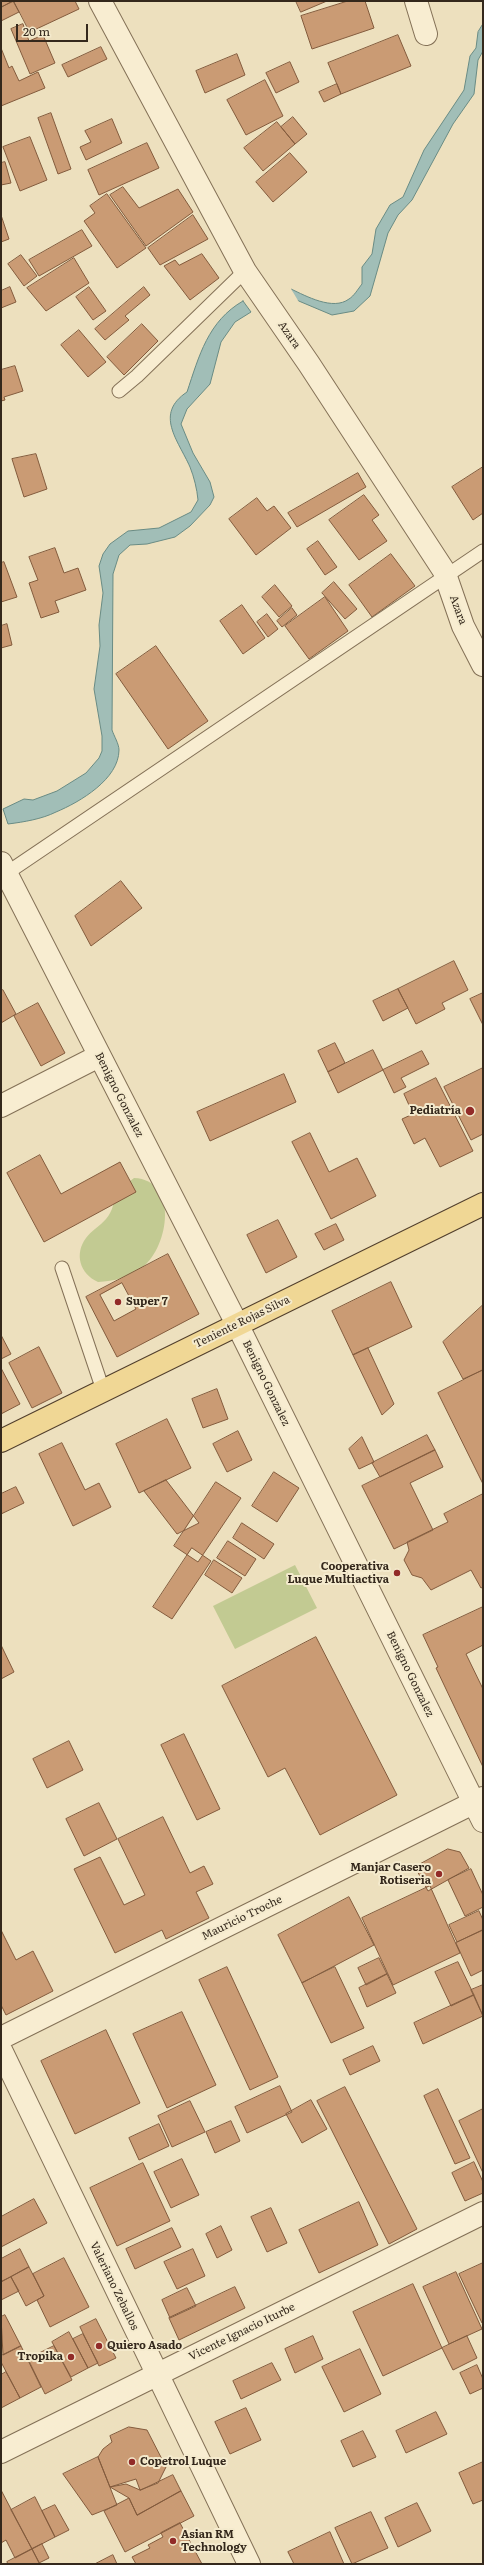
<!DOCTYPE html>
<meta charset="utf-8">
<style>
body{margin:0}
#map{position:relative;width:484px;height:2565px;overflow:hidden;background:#ede0be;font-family:Literata,serif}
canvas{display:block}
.frame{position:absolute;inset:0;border:2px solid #34281c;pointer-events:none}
.scale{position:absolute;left:16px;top:24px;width:72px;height:18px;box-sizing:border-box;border:2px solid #34281c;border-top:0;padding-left:5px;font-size:12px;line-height:14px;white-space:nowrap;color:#34281c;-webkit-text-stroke:3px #f4eacd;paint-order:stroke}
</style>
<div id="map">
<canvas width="484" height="2565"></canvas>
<div class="frame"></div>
<div class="scale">20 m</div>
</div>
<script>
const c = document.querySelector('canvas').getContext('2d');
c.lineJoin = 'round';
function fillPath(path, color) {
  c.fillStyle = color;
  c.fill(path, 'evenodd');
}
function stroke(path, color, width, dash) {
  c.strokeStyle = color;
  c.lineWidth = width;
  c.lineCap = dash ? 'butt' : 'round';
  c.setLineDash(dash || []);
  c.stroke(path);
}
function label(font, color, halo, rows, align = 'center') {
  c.font = font + ' Literata,serif';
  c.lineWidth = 4;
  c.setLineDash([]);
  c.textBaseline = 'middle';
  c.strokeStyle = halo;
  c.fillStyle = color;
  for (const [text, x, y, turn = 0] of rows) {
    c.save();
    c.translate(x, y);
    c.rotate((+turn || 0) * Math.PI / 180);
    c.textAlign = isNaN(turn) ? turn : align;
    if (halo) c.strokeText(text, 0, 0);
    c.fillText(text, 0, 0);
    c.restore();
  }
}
fillPath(new Path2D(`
 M134,1178C179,1180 169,1246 143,1267C130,1278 114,1281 98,1282C80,1274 74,1254 86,1238C91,1231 100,1226 106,1219C113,1211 114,1202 115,1193Z
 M295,1565L317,1608L235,1649L213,1606Z`), '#c2ca92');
const water = new Path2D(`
 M483,24V51L478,60L474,94L453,124L412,200L398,215L388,233L370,296L354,311L332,315L294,299L291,289C306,296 333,311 349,299C354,296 358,289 362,284V267L372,254L376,229L390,205L403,197L424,150L464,90L470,56L476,48L478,32Z
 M243,301L251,312L235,322L221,342L210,384L187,409L181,424L193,453L210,482L214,497L210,505L190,526L175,537L147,544L130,545L119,555L113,574L112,730C114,736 119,744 119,750C119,779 80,802 56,812C42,819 24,822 8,824L3,809L24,799L33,800L57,791L86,773L99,758L102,751V736L94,689L100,646L99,625L103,593L99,566L103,554L110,544L128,531L159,528L191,512L198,500C197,489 194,477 190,467C178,440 154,414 187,392C199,356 208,321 243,301Z`);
fillPath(water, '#a1beb7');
stroke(water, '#698b84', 1);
fillPath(new Path2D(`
 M290,287L300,304L294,301L283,302L277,289Z`), '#ede0be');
const building = new Path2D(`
 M1,1H14L1,7Z
 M13,1L19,12L1,21V8Z
 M14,1H75L79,9L30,32Z
 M296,1H327L301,12Z
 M348,1H365L374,28L312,49L301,16Z
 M23,24L29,41L43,35L55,63L30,74L11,29Z
 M398,35L411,66L341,94L328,63Z
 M101,47L107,59L68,77L62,65Z
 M1,48L9,68L12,66L19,81L38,72L45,88L1,106Z
 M237,54L245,75L205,93L196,71Z
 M290,62L299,82L276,93L266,73Z
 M265,80L283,116L246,135L227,100Z
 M337,84L341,94L324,102L319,92Z
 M51,113L71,169L58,174L38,118Z
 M293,117L307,134L295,144L281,127Z
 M112,119L122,143L86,160L80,147L91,142L85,131Z
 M277,122L295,144L263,171L244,148Z
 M30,137L47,180L20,191L3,147Z
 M147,143L159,168L99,195L88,170Z
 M290,153L307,172L273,202L256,182Z
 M5,162L11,183L1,185V163Z
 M123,187L139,208L178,189L193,212L146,246L110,195Z
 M107,194L146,248L117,268L84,221L95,213L90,206Z
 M1,215L9,239L1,242Z
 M193,215L208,239L160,265L148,248Z
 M82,230L92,246L39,276L29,260Z
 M202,254L219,278L190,300L164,266L175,260L179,265Z
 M21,255L37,276L24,286L8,264Z
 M74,258L89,283L46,311L27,288Z
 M10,287L16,302L1,308V291Z
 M89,287L106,311L93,320L76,297Z
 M144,287L150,295L125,316L129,320L105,340L95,329Z
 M142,324L158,341L124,375L107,357Z
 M79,330L106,362L88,377L61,345Z
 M15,366L23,391L4,397L5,400L1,401V370Z
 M36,454L47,489L24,497L12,459Z
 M483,467V513L473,520L452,487Z
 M358,473L366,487L297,527L288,513Z
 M364,495L379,515L372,520L387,541L359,560L329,520Z
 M257,498L267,511L274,506L291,528L256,555L229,519Z
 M318,541L337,567L325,575L307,549Z
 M55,548L64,573L78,568L86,590L55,601L59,612L41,618L29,583L38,580L29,557Z
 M391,554L415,586L372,617L349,585Z
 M4,562L17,597L1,602V563Z
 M334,582L357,609L345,619L322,593Z
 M275,585L292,606L279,617L262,597Z
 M325,597L348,631L309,659L285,626Z
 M242,605L265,638L243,654L220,621Z
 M292,608L297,615L282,627L277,621Z
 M267,614L278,629L268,637L257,622Z
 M7,624L12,645L1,648V626Z
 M156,646L208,721L168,749L116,674Z
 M121,881L142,908L91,946L75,916Z
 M454,961L468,990L442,1003L445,1009L416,1024L398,989Z
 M398,989L408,1008L383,1021L373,1001Z
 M3,990L16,1014L1,1023V991Z
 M483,993V1025L470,999Z
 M38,1003L65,1053L41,1066L14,1016Z
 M335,1043L345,1063L328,1072L318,1051Z
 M373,1050L383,1070L338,1093L328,1072Z
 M422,1051L429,1064L401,1078L406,1087L394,1093L383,1070Z
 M483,1068V1134L471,1140L444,1087Z
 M284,1074L296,1102L210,1141L197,1112Z
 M436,1078L473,1151L440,1167L425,1138L414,1144L402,1119L413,1114L404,1094Z
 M310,1133L329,1172L357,1158L376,1196L331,1219L292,1142Z
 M40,1155L61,1194L120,1162L136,1192L44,1242L7,1173Z
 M278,1220L297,1257L266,1273L247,1235Z
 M336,1224L344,1240L324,1250L315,1234Z
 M168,1254L199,1314L117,1357L86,1297Z
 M391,1282L412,1327L353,1355L332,1311Z
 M122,1283L136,1309L114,1321L100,1295Z
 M483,1305V1370L463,1379L443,1342Z
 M1,1335L11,1354L1,1359Z
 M39,1347L62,1393L32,1408L9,1363Z
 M368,1348L394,1404L382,1415L353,1355Z
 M1,1368L20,1404L1,1414Z
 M483,1370V1484L438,1393Z
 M217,1389L228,1419L203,1428L192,1399Z
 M167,1419L191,1468L139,1493L116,1444Z
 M238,1431L252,1460L227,1472L213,1444Z
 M427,1435L435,1450L380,1477L372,1463Z
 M362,1437L374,1462L359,1469L349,1449Z
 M62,1443L85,1490L99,1483L111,1507L73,1526L39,1454Z
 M435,1450L443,1467L410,1483L433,1530L394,1549L362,1486Z
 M274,1472L299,1488L277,1522L252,1506Z
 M166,1480L199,1523L177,1534L144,1491Z
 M216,1482L241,1498L198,1562L174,1546Z
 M16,1487L24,1503L1,1514V1494Z
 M483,1494V1587L481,1588L471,1570L431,1590L422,1578L412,1575L404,1560L409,1550L407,1542L448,1522L444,1514Z
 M242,1523L274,1544L264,1559L233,1538Z
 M228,1541L256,1559L245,1576L217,1558Z
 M192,1548L211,1561L172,1619L153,1607Z
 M214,1560L242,1578L232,1593L205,1575Z
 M483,1607V1645L466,1654L483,1689V1767L436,1668L438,1667L423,1635Z
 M316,1637L397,1795L320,1835L285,1768L268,1777L222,1686Z
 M1,1645L14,1672L1,1679Z
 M184,1734L220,1809L197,1820L161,1745Z
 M69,1741L83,1770L47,1788L33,1759Z
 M99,1803L117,1839L84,1856L66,1819Z
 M163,1817L190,1873L204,1866L213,1884L196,1892L209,1918L166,1939L162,1930L115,1953L74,1869L100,1857L124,1905L145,1895L118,1839Z
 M448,1849L460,1852L469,1868L428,1891L415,1867Z
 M471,1869L483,1895V1907L465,1916L448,1880Z
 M430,1886L460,1953L393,1985L362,1918Z
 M349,1897L374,1945L302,1983L278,1935Z
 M479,1911L483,1920V1930L457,1942L449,1925Z
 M1,1930L16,1960L33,1951L53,1991L6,2015L1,2005Z
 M483,1930V1970L471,1976L456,1943Z
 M379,1958L387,1974L366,1985L358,1968Z
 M458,1962L474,1995L451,2006L435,1972Z
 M227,1967L278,2077L250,2090L199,1980Z
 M335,1967L364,2028L331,2043L302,1983Z
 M387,1974L396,1993L367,2007L359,1988Z
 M483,1985V2016L471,1990Z
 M474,1995L483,2016L423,2044L414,2023Z
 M182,2012L216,2085L167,2108L133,2034Z
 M106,2030L140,2103L75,2134L41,2061Z
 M373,2046L380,2061L350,2075L343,2060Z
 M280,2086L292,2112L247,2133L235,2107Z
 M345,2087L417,2229L389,2244L317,2101Z
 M438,2089L470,2158L455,2164L424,2096Z
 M311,2100L327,2129L302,2143L286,2114Z
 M190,2101L205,2132L172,2147L158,2116Z
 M483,2109V2173L459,2121Z
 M231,2121L240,2141L215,2153L206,2132Z
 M159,2124L169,2146L139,2160L129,2138Z
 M182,2159L199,2195L171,2208L154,2172Z
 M474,2162L483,2182V2193L465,2201L452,2173Z
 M143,2163L170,2221L117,2246L90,2188Z
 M34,2199L47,2223L1,2247V2217Z
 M359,2202L378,2245L319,2273L299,2230Z
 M271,2208L287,2243L267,2252L251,2217Z
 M221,2226L232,2250L217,2258L206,2234Z
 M172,2228L181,2247L135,2269L126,2249Z
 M20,2249L29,2267L1,2282V2259Z
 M193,2249L205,2276L177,2289L164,2262Z
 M64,2258L89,2307L50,2327L37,2300L44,2296L33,2274Z
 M483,2263V2323H482L459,2274Z
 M29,2267L44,2296L26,2306L11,2277Z
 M456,2272L482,2329L449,2344L423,2287Z
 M11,2277L19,2291L1,2300V2282Z
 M413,2284L442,2348L383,2376L353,2312Z
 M235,2287L245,2308L179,2340L169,2318Z
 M187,2288L196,2306L170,2318L162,2300Z
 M5,2315L21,2346L3,2355L1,2317Z
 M96,2319L116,2358L99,2366L80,2327Z
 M69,2332L88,2368L71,2377L52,2342Z
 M83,2334L98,2363L88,2368L73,2339Z
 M313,2336L323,2359L295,2373L285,2349Z
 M467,2336L477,2358L453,2370L442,2348Z
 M21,2346L41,2387L20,2398L1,2362V2356Z
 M54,2346L72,2380L45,2394L28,2359Z
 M360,2349L381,2394L344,2412L322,2367Z
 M272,2363L281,2380L241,2399L233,2381Z
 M477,2365L483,2379V2388L470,2394L460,2373Z
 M6,2372L20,2398L1,2408V2375Z
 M246,2408L261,2440L230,2454L215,2422Z
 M436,2412L447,2434L406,2453L396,2431Z
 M129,2427L147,2430L166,2467L158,2483L140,2490L126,2484L110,2487L98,2457L103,2449L112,2442L110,2436Z
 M363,2431L376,2457L353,2467L341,2441Z
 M98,2457L117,2505L92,2515L63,2474Z
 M483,2462V2500L473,2504L459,2473Z
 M173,2475L181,2491L137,2515L129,2498L110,2487L136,2479L140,2490Z
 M1,2490L32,2549L15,2558L6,2540L1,2543Z
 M181,2491L194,2516L125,2552L104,2511L129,2498L137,2515Z
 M35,2497L55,2537L32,2549L11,2510Z
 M417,2503L431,2531L398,2547L385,2518Z
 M55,2505L69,2530L55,2537L42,2511Z
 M371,2512L388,2548L352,2564L335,2528Z
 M180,2523L202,2564H136L132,2557L150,2548L148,2545L163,2537L161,2533Z
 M330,2532L344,2564H294L288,2552Z
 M42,2544L49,2558L39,2563L32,2549Z
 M32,2549L40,2564H8L7,2562Z
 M113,2555L117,2564H95Z`);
fillPath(building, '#ca9b74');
stroke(building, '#835b3d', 1);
const lane = new Path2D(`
 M119,391L137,376L245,271
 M1,877L483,551
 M62,1268L103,1390`);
const street = new Path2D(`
 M100,1L245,271L309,364L444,571L463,626L483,665
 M416,1L426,34
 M1,863L237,1324L483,1821
 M1,1106L99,1056
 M1,2038L483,1798
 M1,2050L249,2564
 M1,2452L483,2213`);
const primary = new Path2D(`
 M1,1441L483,1204`);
stroke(lane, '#847157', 15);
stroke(street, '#847157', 24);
stroke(primary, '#523f2c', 24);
stroke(lane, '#f8edd1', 13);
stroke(street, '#f8edd1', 22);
stroke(primary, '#f0d795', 22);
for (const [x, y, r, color] of [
 [470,1111,5,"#922b28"],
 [118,1302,4,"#922b28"],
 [397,1573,4,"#922b28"],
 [439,1874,4,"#922b28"],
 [99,2346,4,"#922b28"],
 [71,2357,4,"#922b28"],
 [132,2462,4,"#922b28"],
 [173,2541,4,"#922b28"]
]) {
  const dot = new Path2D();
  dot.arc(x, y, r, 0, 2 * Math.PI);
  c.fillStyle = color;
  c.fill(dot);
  stroke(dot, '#f4eacd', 1.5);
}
label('11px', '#34281c', '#f4eacd', [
 ["Azara",289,335,55],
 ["Azara",458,610,70],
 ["Benigno Gonzalez",119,1095,63],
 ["Teniente Rojas Silva",242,1322,-26],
 ["Benigno Gonzalez",266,1383,64],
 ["Benigno Gonzalez",410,1674,64],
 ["Mauricio Troche",242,1918,-26],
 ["Valeriano Zeballos",114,2286,64],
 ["Vicente Ignacio Iturbe",242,2332,-26]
]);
label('bold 11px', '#34281c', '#f4eacd', [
 ["Pediatría",461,1111],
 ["Super 7",126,1302,"left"],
 ["Cooperativa",389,1567],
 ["Luque Multiactiva",389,1580],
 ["Manjar Casero",431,1868],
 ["Rotiseria",431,1881],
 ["Quiero Asado",107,2346,"left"],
 ["Tropika",63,2357],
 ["Copetrol Luque",140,2462,"left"],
 ["Asian RM",181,2535,"left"],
 ["Technology",181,2548,"left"]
], 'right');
</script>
